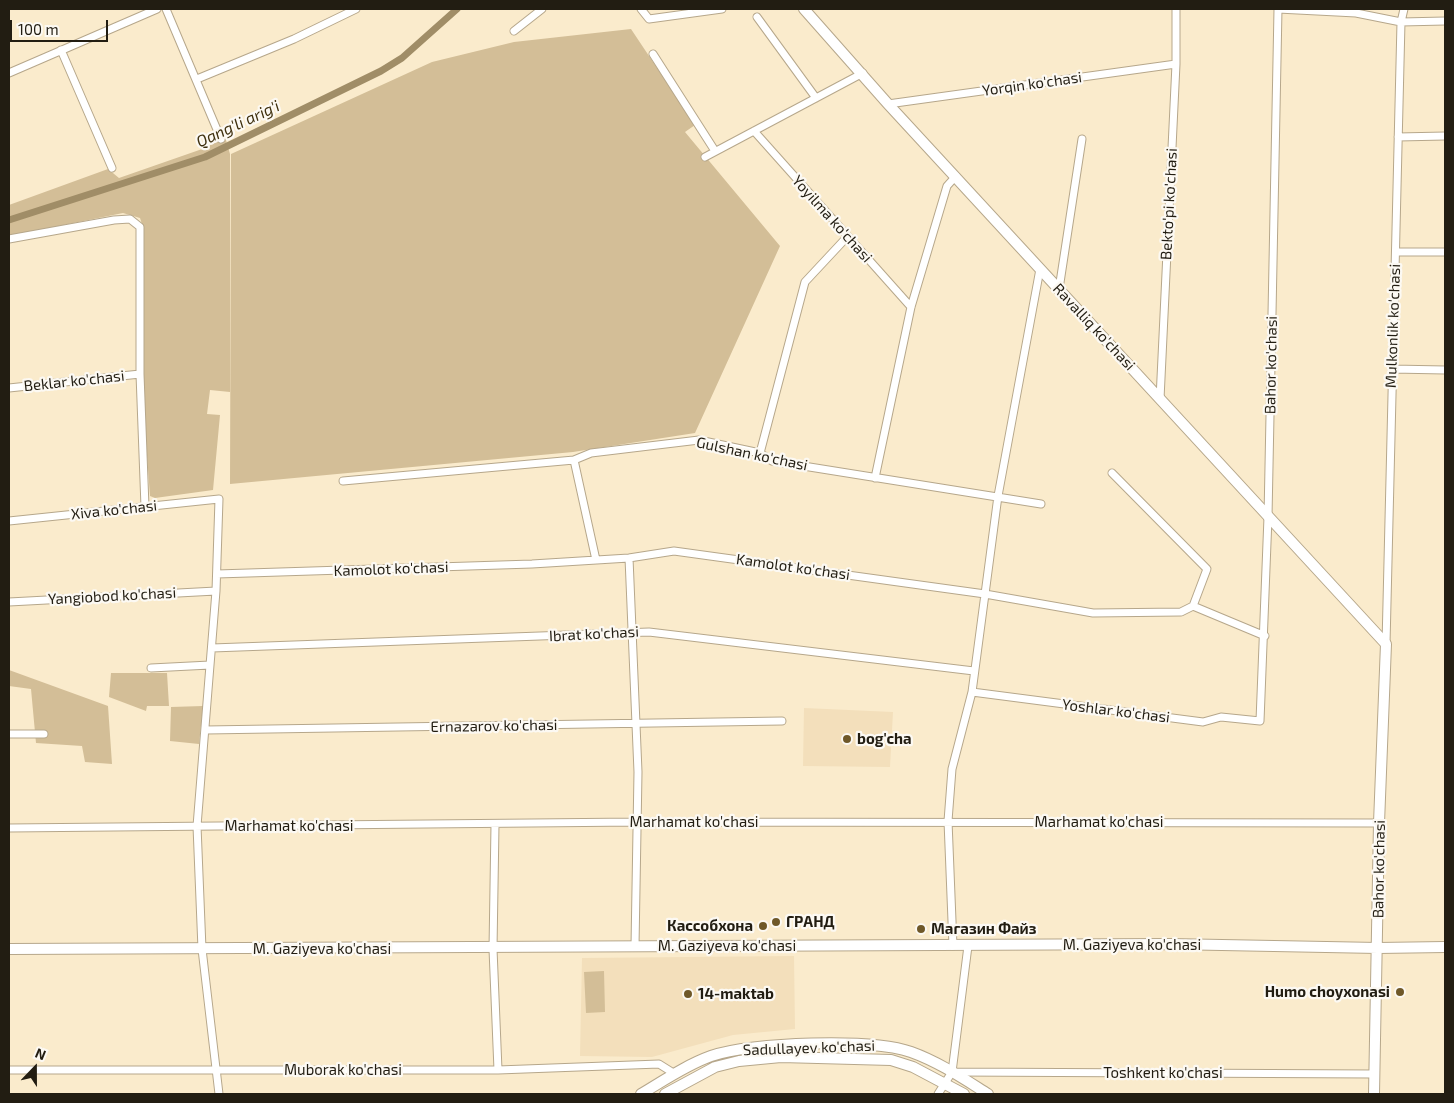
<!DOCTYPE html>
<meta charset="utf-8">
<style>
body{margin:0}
#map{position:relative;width:1454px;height:1103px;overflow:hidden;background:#faebcc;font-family:"Exo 2",sans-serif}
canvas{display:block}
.frame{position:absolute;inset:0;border:10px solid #221d12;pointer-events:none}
.north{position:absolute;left:10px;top:1043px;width:50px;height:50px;-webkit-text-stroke:4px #fcf9f3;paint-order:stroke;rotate:22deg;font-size:14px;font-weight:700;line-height:20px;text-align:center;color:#221d12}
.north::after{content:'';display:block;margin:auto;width:18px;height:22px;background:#221d12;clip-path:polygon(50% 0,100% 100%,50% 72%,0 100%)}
.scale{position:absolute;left:10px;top:20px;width:98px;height:22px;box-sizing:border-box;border:2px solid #221d12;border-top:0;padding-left:6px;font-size:15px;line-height:18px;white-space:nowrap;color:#221d12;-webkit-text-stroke:4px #fcf9f3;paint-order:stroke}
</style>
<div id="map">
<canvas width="1454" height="1103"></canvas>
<div class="frame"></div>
<div class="north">N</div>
<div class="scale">100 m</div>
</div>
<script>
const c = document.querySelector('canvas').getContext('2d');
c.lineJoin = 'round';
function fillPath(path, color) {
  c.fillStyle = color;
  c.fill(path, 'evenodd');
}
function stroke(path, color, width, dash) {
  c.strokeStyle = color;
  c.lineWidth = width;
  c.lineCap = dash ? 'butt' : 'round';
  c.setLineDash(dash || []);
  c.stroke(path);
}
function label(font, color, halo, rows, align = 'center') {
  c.font = font + ' "Exo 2",sans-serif';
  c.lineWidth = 4.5;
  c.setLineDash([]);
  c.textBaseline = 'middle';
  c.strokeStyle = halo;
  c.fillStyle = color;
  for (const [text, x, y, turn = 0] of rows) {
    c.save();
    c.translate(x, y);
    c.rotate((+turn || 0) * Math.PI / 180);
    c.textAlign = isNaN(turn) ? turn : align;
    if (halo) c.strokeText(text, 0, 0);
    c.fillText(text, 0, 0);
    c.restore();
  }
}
fillPath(new Path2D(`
 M804,708L893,712L890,767L803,766Z
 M794,956L795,1029L733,1035L652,1057L580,1056L582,958Z`), '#f3dfbb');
fillPath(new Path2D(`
 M631,29L695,125L685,132L780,246L695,433L573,452L230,484L231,154L432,62L514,42Z
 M225,137L230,154V392L210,390L207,414L220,415L213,490L155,498L150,496L144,415L143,227L140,218L123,213L9,236V205L108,169L119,178L205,148Z
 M9,670L108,706L112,764L85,762L82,746L36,743L31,689L9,686Z
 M111,673H167L169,706H147L146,711L109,697Z
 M203,706L199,744L170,741L171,707Z
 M604,971L605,1012L586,1013L584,972Z`), '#d3be97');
stroke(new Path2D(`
 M9,220L205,157L381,71L402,58L457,9`), '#a08d67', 7);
const street = new Path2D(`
 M166,9L221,139
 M641,9L649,19L722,9
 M1278,9L1356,13L1401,22L1445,21
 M757,17L816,98
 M514,31L542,9
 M61,50L112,168
 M653,54L715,151
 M9,73L157,9
 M197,79L294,39L356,9
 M888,104L1176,64
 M754,131L911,307
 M1398,137L1445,136
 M705,157L863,73
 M9,239L114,220L130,219L140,227V374L145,507
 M1396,252H1445
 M1059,289L1082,139
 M1392,369L1445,370
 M9,388L140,374
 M1160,399L1176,64V9
 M760,453L805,282L847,237
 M574,460L596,560
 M875,478L911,307L947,186L956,176
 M343,481L574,460L591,453L699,440L760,453L772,461L1041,504
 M9,521L219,499L216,591L197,826L202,949L219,1094
 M629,558L638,772L635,946
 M217,574L532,564L629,558L674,551L985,594L1093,613L1181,612L1193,606L1207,569L1112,473
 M9,602L216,591
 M1193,606L1265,636
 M1386,644L1401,22L1404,9
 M212,648L649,632L974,671
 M151,668L210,665
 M972,692L1203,722L1221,717L1260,721L1268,517L1278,9
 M206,730L782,721
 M9,734H44
 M495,825L493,949L498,1070
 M9,828L636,822L1379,823
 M953,946L948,821L952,769L972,692L998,496L1040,269
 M9,1070H498L659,1064L675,1074
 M955,1072L1374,1074
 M938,1094L952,1072L968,946`);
const secondary = new Path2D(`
 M804,9L888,104L1386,644L1379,823L1374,1094
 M9,949L1170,944L1378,948L1445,947
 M641,1094C663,1081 686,1065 711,1056C751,1042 872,1038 911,1052C939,1062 964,1079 988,1094
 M665,1094L715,1067L739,1061L781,1057L891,1060L913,1067L964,1094`);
stroke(street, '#b6a78b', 9);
stroke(secondary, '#b6a78b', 12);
stroke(street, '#fff', 7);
stroke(secondary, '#fff', 10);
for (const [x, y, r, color] of [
 [847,739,5,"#6f5828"],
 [776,922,5,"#6f5828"],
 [763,926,5,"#6f5828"],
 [921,929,5,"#6f5828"],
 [1400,992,5,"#6f5828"],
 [688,994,5,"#6f5828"]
]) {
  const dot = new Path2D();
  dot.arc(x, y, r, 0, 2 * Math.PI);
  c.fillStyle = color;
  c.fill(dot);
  stroke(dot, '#fcf9f3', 2);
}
label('15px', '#221d12', '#fcf9f3', [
 ["Yorqin ko'chasi",1032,84,-8],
 ["Bekto'pi ko'chasi",1169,204,-87],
 ["Yoyilma ko'chasi",832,219,48],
 ["Mulkonlik ko'chasi",1393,326,-88],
 ["Ravalliq ko'chasi",1094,327,47],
 ["Bahor ko'chasi",1271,365,-89],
 ["Beklar ko'chasi",74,381,-6],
 ["Gulshan ko'chasi",752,454,12],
 ["Xiva ko'chasi",114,510,-6],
 ["Kamolot ko'chasi",793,567,8],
 ["Kamolot ko'chasi",391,569,-2],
 ["Yangiobod ko'chasi",112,596,-3],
 ["Ibrat ko'chasi",594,634,-3],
 ["Yoshlar ko'chasi",1116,711,7],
 ["Ernazarov ko'chasi",494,726,-1],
 ["Marhamat ko'chasi",694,822],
 ["Marhamat ko'chasi",1099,822],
 ["Marhamat ko'chasi",289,826],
 ["Bahor ko'chasi",1379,869,-89],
 ["M. Gaziyeva ko'chasi",1132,945],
 ["M. Gaziyeva ko'chasi",727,946],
 ["M. Gaziyeva ko'chasi",322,949],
 ["Sadullayev ko'chasi",809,1048,-2],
 ["Muborak ko'chasi",343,1070],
 ["Toshkent ko'chasi",1163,1073]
]);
label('bold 15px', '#221d12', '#fcf9f3', [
 ["bog'cha",857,739],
 ["ГРАНД",786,922],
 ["Кассобхона",753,926,"right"],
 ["Магазин Файз",931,929],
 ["Humo choyxonasi",1390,992,"right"],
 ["14-maktab",698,994]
], 'left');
label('italic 16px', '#3f300e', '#fcf9f3', [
 ["Qang'li arig'i",238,124,-25]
]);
</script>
